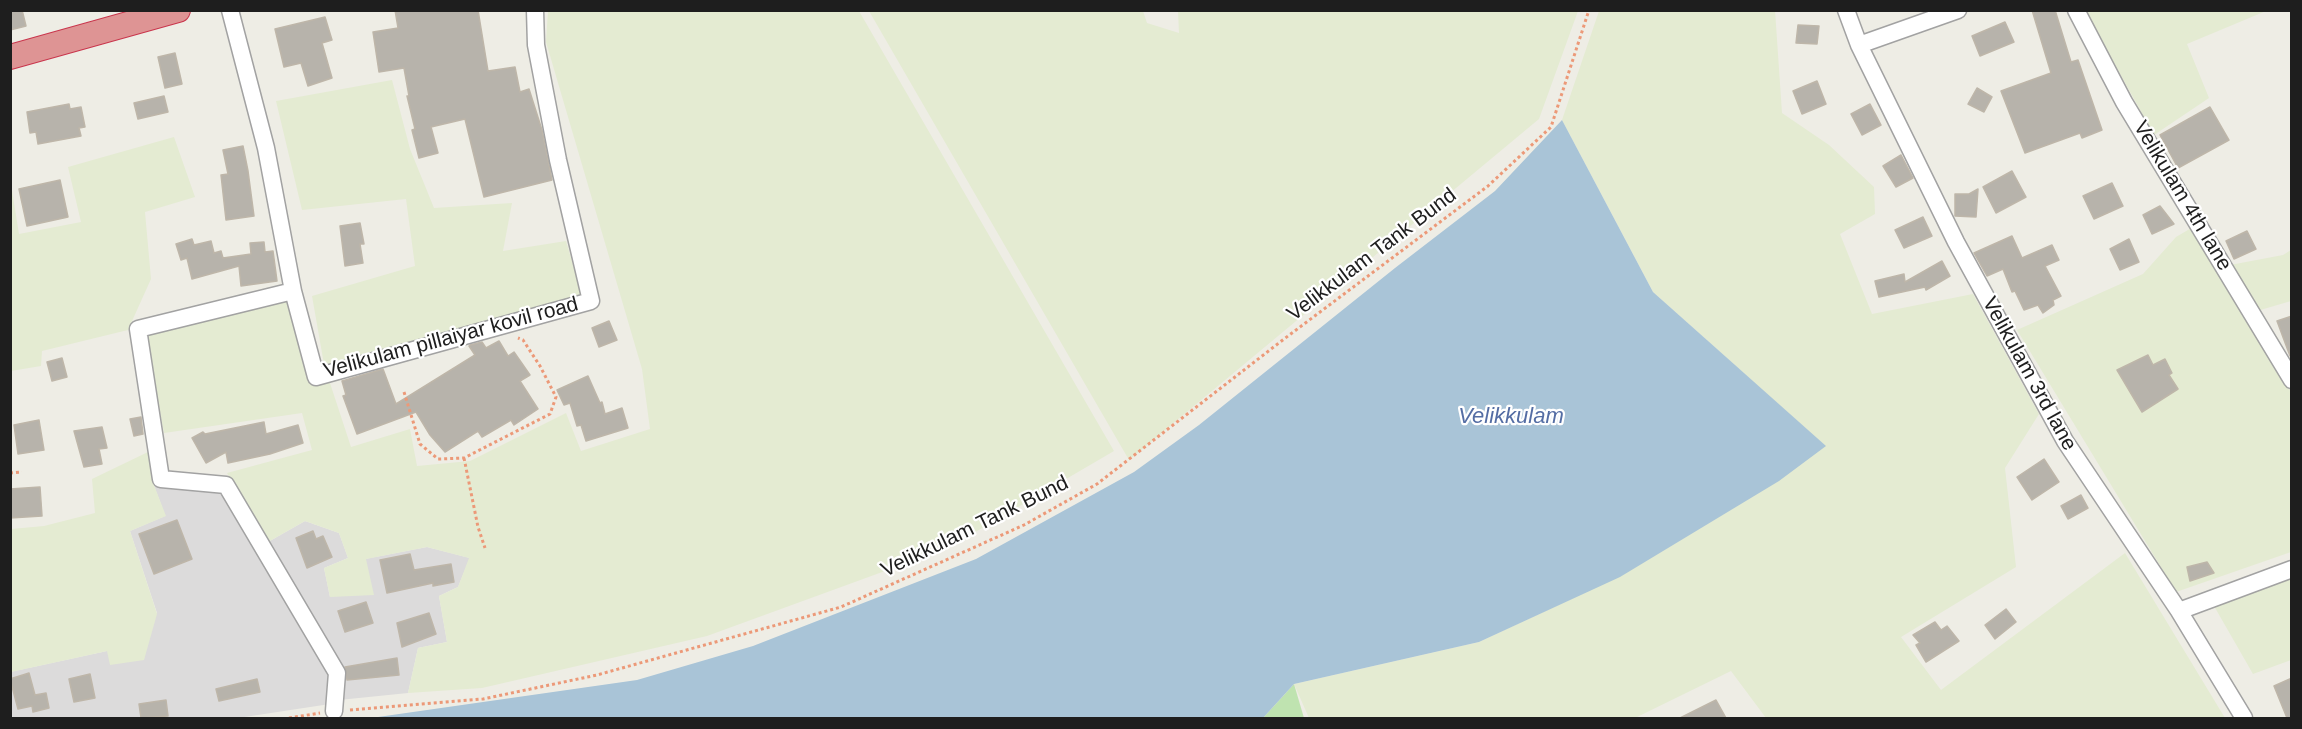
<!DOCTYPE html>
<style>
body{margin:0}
#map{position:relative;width:2302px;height:729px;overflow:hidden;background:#eeede5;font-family:Arial,sans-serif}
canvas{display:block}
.frame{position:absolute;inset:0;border:12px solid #1e1e1e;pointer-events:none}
</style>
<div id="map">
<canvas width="2302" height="729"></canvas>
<div class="frame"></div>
</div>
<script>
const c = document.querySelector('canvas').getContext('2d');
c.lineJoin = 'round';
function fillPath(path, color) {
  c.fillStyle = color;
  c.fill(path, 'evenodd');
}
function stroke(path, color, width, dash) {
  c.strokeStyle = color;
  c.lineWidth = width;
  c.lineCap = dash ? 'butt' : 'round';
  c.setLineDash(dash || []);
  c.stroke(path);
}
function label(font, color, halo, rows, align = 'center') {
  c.font = font + ' Arial,sans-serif';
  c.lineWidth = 4.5;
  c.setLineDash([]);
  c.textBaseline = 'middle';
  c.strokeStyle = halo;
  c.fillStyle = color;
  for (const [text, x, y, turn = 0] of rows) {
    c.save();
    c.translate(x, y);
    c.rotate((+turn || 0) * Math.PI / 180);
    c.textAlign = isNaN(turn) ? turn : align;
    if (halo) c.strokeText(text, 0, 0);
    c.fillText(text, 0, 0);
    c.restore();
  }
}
fillPath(new Path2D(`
 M152,480L224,490L332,672L330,704L238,718H11L10,672L107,651L157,613L130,531L165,516Z
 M305,521L339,533L348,558L324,568L330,597L365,559L427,547L470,558L458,587L439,596L447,642L418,648L408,693L339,700L341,673L268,542Z`), '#dcdbdb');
fillPath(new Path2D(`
 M1775,10L1782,113L1829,145L1874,187L1875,214L1840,234L1872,314L1973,294L2039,414L2005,468L2016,567L1901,637L1941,690L2125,553L2225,718H1766L1731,671L1635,718H1309L1294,684L1479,642L1620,576L1825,446L1653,292L1562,120L1599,11Z
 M548,11H859L1114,451L948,548L707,636L482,688L408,693L418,648L447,642L439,596L458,587L469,558L427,547L366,559L374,595L330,597L324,568L348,558L339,533L305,521L268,542L227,473L312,450L302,413L164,433L145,332L288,299L311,382L329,380L351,447L410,429L417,466L470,461L566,413L581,451L650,429L642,369L546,42Z
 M869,11H1143L1147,23L1179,33L1178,11H1578L1539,119L1129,460Z
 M2085,11H2266L2187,44L2209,98L2154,135Z
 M392,80L410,149L434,208L512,203L503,251L566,241L582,296L325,370L312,296L415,266L406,199L302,210L276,101Z
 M174,137L195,197L145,212L151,279L128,330L42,351L41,366L11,371V184L19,234L81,222L68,167Z
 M2193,227L2291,392V552L2176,592L2017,330L2143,274L2176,237Z
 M2291,250V301L2257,311L2230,265L2283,255Z
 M148,452L152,480L166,516L130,531L157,614L144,660L110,665L107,651L11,672V529L44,526L95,513L92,479Z
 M2291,578V660L2253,674L2214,606Z`), '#e4ebd2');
fillPath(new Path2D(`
 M1294,684L1304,718H1263Z`), '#bfe3b0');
fillPath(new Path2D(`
 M1562,120L1653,292L1826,446L1779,481L1620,577L1479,642L1294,684L1263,718H371L637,680L753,646L976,559L1134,472L1199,425L1395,268L1495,191Z`), '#a9c4d7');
const building = new Path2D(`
 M10,10H22L26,26L10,30Z
 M395,10H478L488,71L515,67L520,92L529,89L542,130L552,180L484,197L465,119L431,127L438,153L419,158L412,130L415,129L407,96H409L404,68L379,72L373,32L398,28Z
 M2032,10H2055L2071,62L2078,60L2102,130L2082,138L2080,133L2025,153L2001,91L2051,73Z
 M325,17L332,40L322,43L332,78L308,86L301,63L284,67L275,29Z
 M2005,22L2014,42L1980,56L1972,36Z
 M1798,25L1819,26L1817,44L1796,43Z
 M175,53L182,84L165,88L158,57Z
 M1817,81L1826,104L1802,114L1793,91Z
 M1977,88L1992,97L1984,112L1968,104Z
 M164,96L168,112L138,119L134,103Z
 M69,104L70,109L81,107L85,127L79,128L81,136L38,144L36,132L30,133L27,112Z
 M1870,104L1881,125L1862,135L1851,114Z
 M2210,107L2229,140L2178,168L2160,135Z
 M243,146L248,171L254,216L226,220L221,175L228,174L223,150Z
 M1901,155L1913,178L1896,187L1883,166Z
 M2012,171L2026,197L1996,213L1983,187Z
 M60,180L68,217L27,226L19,189Z
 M2112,183L2123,206L2094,219L2083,196Z
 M1978,189L1976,217L1955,216V194H1969Z
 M2160,206L2174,224L2152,234L2143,215Z
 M1923,217L1932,236L1904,248L1895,230Z
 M360,223L364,244H360L363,263L345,266L340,226Z
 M2247,231L2256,249L2234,259L2226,241Z
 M2012,236L2022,258L2052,245L2059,260L2045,266L2061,296L2053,300L2054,305L2043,313L2038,305L2024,310L2015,291L2012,292L2003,269L1987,276L1974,253Z
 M192,239L194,245L211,241L214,253L221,251L223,258L251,254L250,243L264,242L265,252L273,251L277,281L241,286L239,266L192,279L187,258L181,260L176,244Z
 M2129,239L2139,262L2120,270L2110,249Z
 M1942,261L1950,276L1926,290L1925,287L1879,297L1875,281L1904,274L1905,282Z
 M2292,316V355L2290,356L2277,321Z
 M609,321L617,340L599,347L592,328Z
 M499,341L508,356L514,352L530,375L520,381L538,409L514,425L511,420L482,437L478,431L445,452L430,435L416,412L357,434L343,396L346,395L342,381L383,369L396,404L475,355L469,346L470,345L482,342L486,348Z
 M2148,355L2153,365L2165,359L2172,373L2169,375L2178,389L2142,412L2117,370Z
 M62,358L67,377L52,381L47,362Z
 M588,376L600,403L602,402L605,414L622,408L628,428L586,441L581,425L577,426L570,403L564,405L557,390Z
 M141,417L143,434L134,436L130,419Z
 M39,420L44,450L18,454L14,425Z
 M264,422L266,434L298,425L303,443L270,454L228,463L226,452L206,463L192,438L203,432L205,434Z
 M102,427L107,448L99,449L102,464L84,467L74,431Z
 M2044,459L2059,482L2032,500L2017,477Z
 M40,487L42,516L10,518V489Z
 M2081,495L2088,508L2068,519L2061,506Z
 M177,520L192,559L154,574L139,534Z
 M313,531L316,539L323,536L332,557L307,568L296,538Z
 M410,554L414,570L451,564L454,582L433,586V583L387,593L380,560Z
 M2207,562L2214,573L2190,581L2187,567Z
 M366,602L373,623L345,632L338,611Z
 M2006,609L2016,622L1995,639L1985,625Z
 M429,613L436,634L402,647L397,623Z
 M1935,622L1941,630L1947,626L1959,641L1926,662L1916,645L1920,643L1913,635Z
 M397,658L399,675L347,680L345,667Z
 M29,673L35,695L46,693L49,708L33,712L32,706L18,709L10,679Z
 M90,674L95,698L74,702L69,679Z
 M2292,678V718H2287L2274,686Z
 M257,679L260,692L219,701L216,689Z
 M166,700L168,716L141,718L139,704Z
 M1716,700L1726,718H1680Z`);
fillPath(building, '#b7b3ab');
stroke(building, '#beb6a9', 1.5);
const minor = new Path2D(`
 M230,10L266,148L293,291L316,377L591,301L558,160L536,45L535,10
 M1846,10L1859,45L1956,242L2065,441L2179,611L2244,718
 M2076,10L2124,102L2292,380
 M1859,45L1958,10
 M293,291L138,329L161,479L226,485L337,673L334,711
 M2179,611L2292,569`);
const highway = new Path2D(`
 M10,57L178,10`);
stroke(minor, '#a2a2a2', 19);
stroke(highway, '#c9354c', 26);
stroke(new Path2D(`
 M404,392L420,444L438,459L464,458L550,414L556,397L540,366L523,340L518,338
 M464,458L478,527L485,548
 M10,473L22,472
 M350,710L483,699L597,675L841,607L1024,525L1097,484L1284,339L1488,186L1551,127L1589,10
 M289,718L320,713`), '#ec9978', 3, [3, 3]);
stroke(minor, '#fff', 16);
stroke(highway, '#de9494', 24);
label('21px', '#1e1e1e', '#fff', [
 ["Velikulam 4th lane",2182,196,59],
 ["Velikkulam Tank Bund",1372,255,-37],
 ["Velikulam pillaiyar kovil road",451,338,-15],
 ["Velikulam 3rd lane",2029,374,61],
 ["Velikkulam Tank Bund",975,527,-26]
]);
label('italic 22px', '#546da4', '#fff', [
 ["Velikkulam",1511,417]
]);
</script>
